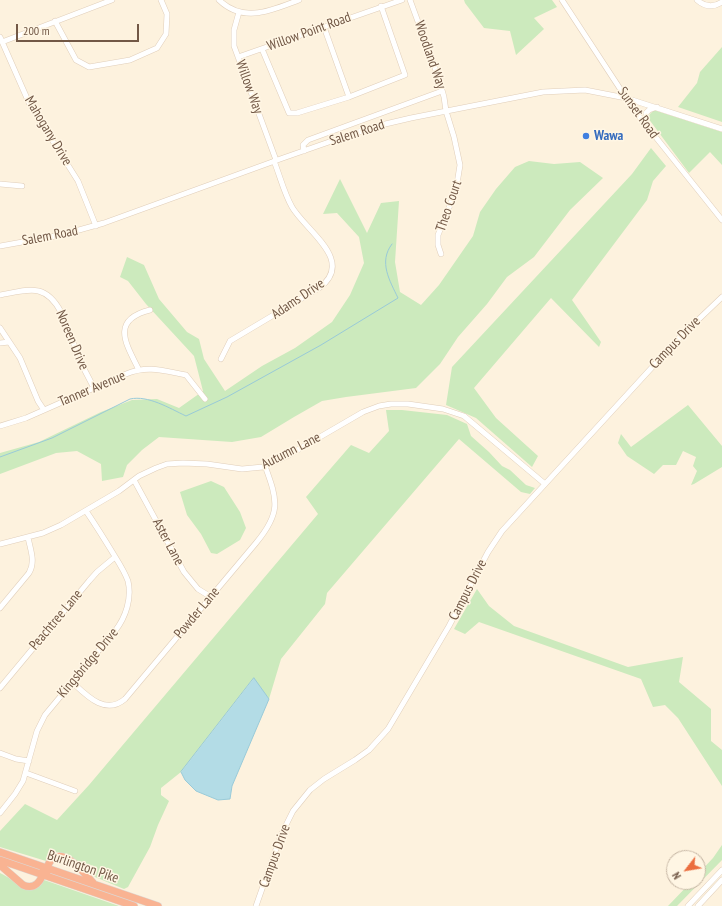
<!DOCTYPE html>
<style>
body{margin:0}
#map{position:relative;width:722px;height:906px;overflow:hidden;background:#fdf2de;font-family:"PT Sans Narrow",sans-serif}
canvas{display:block}
.north{position:absolute;left:666px;top:850px;width:40px;height:40px;box-sizing:border-box;background:#fff6e4;border:1px solid #c7b7a5;border-radius:50%;rotate:239deg;font-size:11px;font-weight:700;line-height:16px;text-align:center;color:#725846}
.north::after{content:'';display:block;margin:auto;width:14px;height:18px;background:#eb6e3f;clip-path:polygon(50% 0,100% 100%,50% 72%,0 100%)}
.scale{position:absolute;left:16px;top:24px;width:123px;height:18px;box-sizing:border-box;border:2px solid #725846;border-top:0;padding-left:5px;font-size:12px;line-height:14px;white-space:nowrap;color:#725846;-webkit-text-stroke:3px #fff6e4;paint-order:stroke}
</style>
<div id="map">
<canvas width="722" height="906"></canvas>
<div class="north">N</div>
<div class="scale">200 m</div>
</div>
<script>
const c = document.querySelector('canvas').getContext('2d');
c.lineJoin = 'round';
function fillPath(path, color) {
  c.fillStyle = color;
  c.fill(path, 'evenodd');
}
function stroke(path, color, width, dash) {
  c.strokeStyle = color;
  c.lineWidth = width;
  c.lineCap = dash ? 'butt' : 'round';
  c.setLineDash(dash || []);
  c.stroke(path);
}
function label(font, color, halo, rows, align = 'center') {
  c.font = font + ' "PT Sans Narrow",sans-serif';
  c.lineWidth = 3;
  c.setLineDash([]);
  c.textBaseline = 'middle';
  c.strokeStyle = halo;
  c.fillStyle = color;
  for (const [text, x, y, turn = 0] of rows) {
    c.save();
    c.translate(x, y);
    c.rotate((+turn || 0) * Math.PI / 180);
    c.textAlign = isNaN(turn) ? turn : align;
    if (halo) c.strokeText(text, 0, 0);
    c.fillText(text, 0, 0);
    c.restore();
  }
}
fillPath(new Path2D(`
 M464,0H552L557,7L534,18L544,29L516,55L510,31L484,28L465,3Z
 M722,47V122L678,107L697,83L700,72Z
 M654,110L722,132V165L710,152L689,173L648,118L650,114Z
 M651,148L666,166L653,181L647,200L572,300L601,342L599,347L551,298L474,388L496,418L538,456L532,467L476,418L446,405L452,367L632,174Z
 M529,161L554,164L580,162L603,178L570,210L534,257L507,277L487,304L458,337L440,364L416,388L346,397L322,401L294,417L261,437L232,442L159,437L142,450L127,465L123,477L102,481L101,464L77,451L56,453L0,474V453L39,442L101,412L132,400L157,399L179,408L203,391L194,356L146,304L128,281L120,277L127,257L144,265L159,299L187,332L199,339L204,359L225,391L262,366L295,348L332,322L350,295L364,263L359,237L337,213L323,214L340,179L367,233L381,203L399,201L395,262L400,292L421,305L439,285L473,236L480,212L496,189L515,167Z
 M688,405L722,446V467L694,484L691,485L697,471L693,466L696,457L683,451L676,465H663L654,474L627,456L618,443L621,434L631,447Z
 M386,410H402L447,415L467,424L471,436L489,452L502,466L510,470L526,485L535,488L530,494L521,492L459,439L327,593L325,604L281,659L269,699L253,679L181,772L161,788V795L169,801L158,825L150,847L128,887L124,889L95,877L66,854L56,852L51,854L46,861L0,847V831L25,804L57,820L89,785L318,514L306,497L351,445L369,453L389,431Z
 M211,481L224,487L240,512L246,528L240,540L217,554L211,553L201,534L187,515L180,492Z
 M477,589L489,606L514,626L628,667L683,657L679,682L711,709V741L722,750V786L678,718L665,705L653,707L641,679L479,622L465,634L454,629Z
 M722,845V860L677,906H668L691,882H698V874L713,858Z
 M0,873C4,875 8,877 12,880C25,890 30,896 44,880L119,906H0Z`), '#cceabd');
const water = new Path2D(`
 M254,678L269,699L232,786L230,799L218,800L196,791L185,780L181,772Z`);
fillPath(water, '#b3dce6');
stroke(water, '#99cad8', 1);
stroke(new Path2D(`
 M0,457L52,438L130,399C148,395 169,408 186,416L227,397L321,345L398,298C390,281 378,262 392,244`), '#99cad8', 1);
const minor = new Path2D(`
 M219,0C244,24 272,10 299,0
 M410,0L438,76L444,97L446,111L454,137L460,165L456,190L438,235V245L441,254
 M562,0L634,110L722,220
 M697,0C705,7 713,8 722,2
 M239,12L234,30V46L276,160
 M55,21L76,60L89,67L130,60L157,48L166,34L167,14L161,0
 M324,27L349,97
 M0,37L30,105L78,181L96,226
 M2,42L112,0
 M262,49L289,113H297L349,97L405,75L381,6
 M238,57L402,0
 M646,124V113L649,110L657,107
 M304,151L303,145L308,140L442,91
 M0,184L22,186
 M0,246L61,235L104,223L283,158L349,135L381,125L411,118L543,92L585,90L626,98L722,129
 M0,295C28,290 45,282 61,312L82,365L94,388
 M0,328L20,358L38,401L44,410
 M0,343L9,342
 M221,359L230,341L319,288C356,261 306,231 292,207C284,193 280,176 274,161
 M139,370C126,344 110,320 150,310
 M0,426L26,418L126,374C148,365 164,371 186,375L205,399
 M134,480L184,572L198,589L211,597
 M0,544L43,533L61,525L119,491L139,476L156,468L167,464L183,463L207,464L242,469L263,467L289,455L363,412L379,406L391,404H408L443,409L464,416L545,484
 M0,608L29,573C36,561 30,549 28,537
 M72,682C86,695 105,716 125,699L256,543C281,513 278,501 265,466
 M0,688L89,581L97,572L115,557
 M0,753L16,759L29,761
 M26,773L75,791
 M0,813L15,794L23,781L37,731L45,715L115,631C126,617 132,598 128,581C124,570 117,560 111,550C103,537 95,524 86,511
 M256,906L281,835L293,811L310,790L324,779L355,760L369,750L388,729L449,626L488,552L502,531L678,339L722,297
 M688,906L722,870
 M698,906L722,880`);
const highway = new Path2D(`
 M0,852L158,906
 M0,860L134,906
 M0,865L23,885C34,890 42,882 43,870
 M47,872C47,866 49,861 54,858C66,849 87,876 94,884`);
stroke(minor, '#e0ceba', 6);
stroke(highway, '#ddd7d3', 8);
stroke(minor, '#fff', 5);
stroke(highway, '#f9b392', 7);
for (const [x, y, r, color] of [
 [586,136,4,"#3f7fe0"]
]) {
  const dot = new Path2D();
  dot.arc(x, y, r, 0, 2 * Math.PI);
  c.fillStyle = color;
  c.fill(dot);
  stroke(dot, '#fff6e4', 1.5);
}
label('14px', '#725846', '#fff6e4', [
 ["Willow Point Road",309,32,-20],
 ["Woodland Way",430,55,71],
 ["Willow Way",249,87,70],
 ["Sunset Road",638,113,54],
 ["Mahogany Drive",48,131,59],
 ["Salem Road",357,133,-18],
 ["Theo Court",449,206,-71],
 ["Salem Road",50,236,-11],
 ["Adams Drive",298,299,-34],
 ["Noreen Drive",72,340,67],
 ["Campus Drive",675,343,-46],
 ["Tanner Avenue",92,389,-23],
 ["Autumn Lane",291,451,-27],
 ["Aster Lane",168,542,62],
 ["Campus Drive",468,590,-63],
 ["Powder Lane",197,613,-50],
 ["Peachtree Lane",56,620,-50],
 ["Kingsbridge Drive",88,663,-50],
 ["Campus Drive",275,856,-70],
 ["Burlington Pike",83,867,19]
]);
label('bold 14px', '#366cbe', '#fff6e4', [
 ["Wawa",594,136]
], 'left');
</script>
